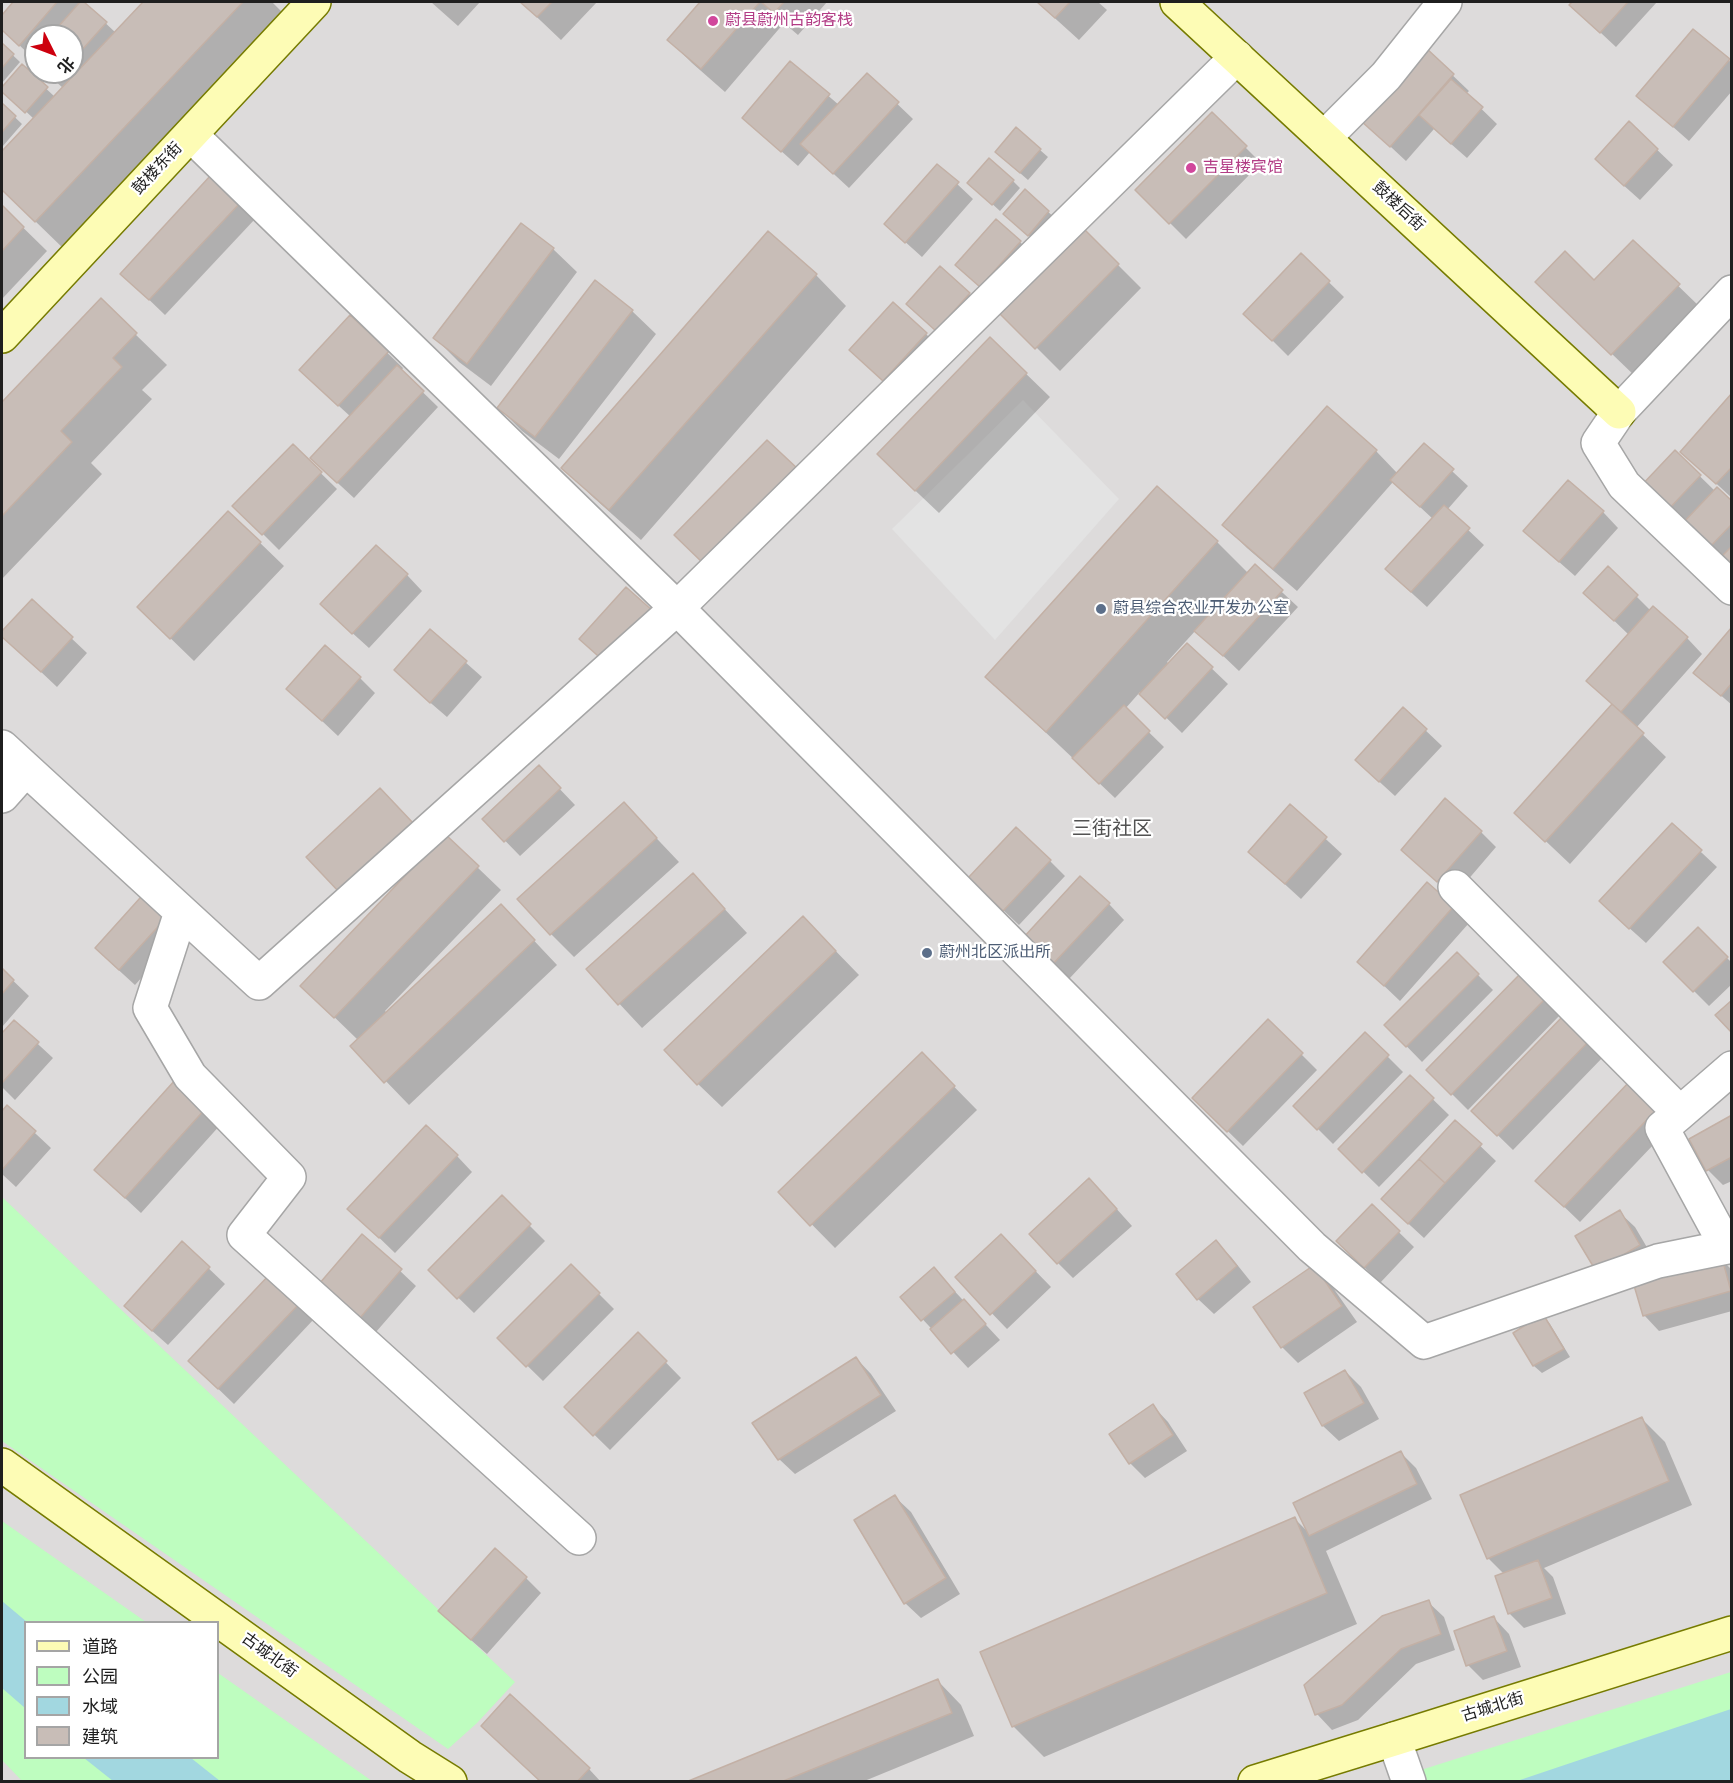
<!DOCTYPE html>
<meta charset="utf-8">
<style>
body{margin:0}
#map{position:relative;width:1733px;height:1783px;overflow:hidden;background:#f0ebe4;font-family:Jost,"Noto Sans SC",sans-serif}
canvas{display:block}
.frame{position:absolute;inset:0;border:3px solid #1f1f1f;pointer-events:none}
.legend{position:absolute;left:24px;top:1621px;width:195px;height:138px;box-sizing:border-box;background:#fff;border:2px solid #a5a5a5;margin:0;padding:8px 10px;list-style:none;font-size:18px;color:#1f1f1f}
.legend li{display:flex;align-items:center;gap:12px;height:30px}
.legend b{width:30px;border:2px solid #a5a5a5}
.north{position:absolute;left:24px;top:24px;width:60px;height:60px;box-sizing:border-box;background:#fff;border:2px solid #a5a5a5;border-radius:50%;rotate:132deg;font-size:16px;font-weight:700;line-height:24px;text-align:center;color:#1f1f1f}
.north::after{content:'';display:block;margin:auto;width:21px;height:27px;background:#cd000e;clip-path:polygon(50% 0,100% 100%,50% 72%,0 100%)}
</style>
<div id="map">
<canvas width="1733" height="1783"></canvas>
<div class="frame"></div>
<ul class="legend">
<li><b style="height:8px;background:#fdfcb5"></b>道路</li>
<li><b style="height:16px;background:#befdbf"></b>公园</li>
<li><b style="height:16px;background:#a2d7e0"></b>水域</li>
<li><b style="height:16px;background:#c8bdb7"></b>建筑</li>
</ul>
<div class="north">北</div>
</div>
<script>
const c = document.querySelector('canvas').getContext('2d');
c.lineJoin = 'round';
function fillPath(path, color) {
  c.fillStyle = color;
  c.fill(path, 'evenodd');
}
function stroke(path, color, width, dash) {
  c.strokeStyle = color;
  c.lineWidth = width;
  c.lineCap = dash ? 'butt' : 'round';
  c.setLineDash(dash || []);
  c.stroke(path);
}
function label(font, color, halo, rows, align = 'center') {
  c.font = font + ' Jost,"Noto Sans SC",sans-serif';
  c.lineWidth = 4.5;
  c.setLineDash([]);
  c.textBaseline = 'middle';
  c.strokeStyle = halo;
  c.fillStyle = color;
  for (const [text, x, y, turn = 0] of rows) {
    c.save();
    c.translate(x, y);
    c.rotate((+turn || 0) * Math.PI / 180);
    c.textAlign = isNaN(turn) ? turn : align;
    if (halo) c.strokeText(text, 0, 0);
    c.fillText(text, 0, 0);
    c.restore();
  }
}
fillPath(new Path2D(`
 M2,2H1731V1781H2ZM36,36H72V72H36ZM26,1622H218V1758H26Z`), '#dddbdb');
fillPath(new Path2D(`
 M2,1197L515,1682L477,1723L448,1749L2,1441Z
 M2,1521L146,1622H26V1758H218V1673L372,1781H22L2,1760Z
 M1731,1672V1781H1386Z`), '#befdbf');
fillPath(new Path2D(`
 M1023,400L1119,499L995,640L892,529Z`), '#e3e3e3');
fillPath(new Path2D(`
 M2,1601L27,1622H26L25,1708L2,1688Z
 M1731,1709V1781H1517Z
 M84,1758H191L220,1781H113Z`), '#a2d7e0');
fillPath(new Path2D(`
 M15,2H83L116,33L145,2H272L287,17L66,251L2,189V153L34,119L2,89L22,66L55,97L63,88L45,72H72V36H36V63L32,59L33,58L2,29V17Z
 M431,2H480L458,26Z
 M521,2H597L561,40Z
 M702,2H827L798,35L784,23L725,92L692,63L669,40Z
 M1037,2H1098L1107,10L1079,40Z
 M1574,2H1657L1616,47L1571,5Z
 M1693,31L1732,63V91L1689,141L1638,96Z
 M2,45L20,62L2,83Z
 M1426,50L1469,91L1466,94L1497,124L1467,158L1434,129L1406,161L1363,121Z
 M790,63L839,105L867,75L913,119L849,188L810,152L798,166L744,118Z
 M2,105L22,124L2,147Z
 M1212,114L1261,163L1186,239L1137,190Z
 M1630,124L1673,165L1640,200L1612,175Z
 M1040,150L1048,157L1028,180L1004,159Z
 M938,166L973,199L922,257L902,239Z
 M211,177L255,219L165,315L138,289Z
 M1013,181L1020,188L1000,211L977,190Z
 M1025,191L1056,219L1036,242L1013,221Z
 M2,207L47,251L2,299Z
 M1081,228L1141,288L1060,371L999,310Z
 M1020,242L1035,257L996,301L957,265Z
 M1633,242L1702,309L1636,377L1561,305L1594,282Z
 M553,249L577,272L491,386L459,362L435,338Z
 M1301,255L1344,297L1288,356L1261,329Z
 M816,275L846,306L641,540L594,498L563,468Z
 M595,282L632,311L656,334L559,459L522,431L499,408Z
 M969,294L984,310L952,345L924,319Z
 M101,301L167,365L142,390L152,399L91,463L102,474L2,579V404Z
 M350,317L403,368L401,371L438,407L354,498L328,474L351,417L316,385Z
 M926,334L941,349L900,395L867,366Z
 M990,339L1050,397L939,513L902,478Z
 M1732,395V498L1682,452Z
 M1327,408L1376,451L1398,474L1424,445L1468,486L1447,510L1484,545L1427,607L1403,585L1433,519L1393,482L1297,591L1247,548L1224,525Z
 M293,446L337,489L279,550L235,506Z
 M1675,452L1715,491L1732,503V576L1641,488Z
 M1603,512L1618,528L1575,576L1541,546Z
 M229,513L284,566L194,661L162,630Z
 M1217,542L1248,573L1255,567L1298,607L1239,671L1196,630L1167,662L1169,664L1187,645L1228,684L1182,733L1140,692L1125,709L1164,747L1115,798L987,677Z
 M1608,568L1651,611L1687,638L1702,654L1636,728L1666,757L1570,864L1516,813L1614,705L1629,635L1601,608Z
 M407,575L422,591L369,648L338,620Z
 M32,601L87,653L57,687L2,635Z
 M1732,629V705L1695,673Z
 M430,631L482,677L447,717L411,686Z
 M360,678L375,693L338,736L288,689Z
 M1403,709L1442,746L1395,796L1372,775Z
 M554,783L575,805L520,856L484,819Z
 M624,804L679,862L574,957L551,934Z
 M1290,806L1342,854L1301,899L1266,867Z
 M1672,825L1717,867L1646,943L1617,917Z
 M1481,832L1496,847L1454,896L1418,865Z
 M1050,861L1065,876L1019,925L985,893Z
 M477,867L501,890L385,1011L387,1013L524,930L557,965L409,1105L352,1046L358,1040L326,1009Z
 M693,875L747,933L642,1028L588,970Z
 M1428,884L1469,923L1400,1001L1359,962Z
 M149,890L187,927L135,985L112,964Z
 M1109,904L1124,920L1069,979L1041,953Z
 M1698,929L1732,963V984L1709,1006L1665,962Z
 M826,941L859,975L722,1107L698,1084Z
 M1457,954L1493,990L1422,1062L1386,1025Z
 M2,970L29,996L2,1027Z
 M1520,976L1560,1015L1468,1110L1428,1070Z
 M1565,1016L1605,1055L1513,1150L1473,1111Z
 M1268,1021L1317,1070L1243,1146L1194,1098Z
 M14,1022L53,1058L15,1100L2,1087V1035Z
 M1365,1034L1403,1072L1333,1144L1295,1106Z
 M922,1054L977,1110L835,1248L780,1192Z
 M1410,1077L1449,1115L1379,1187L1340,1149Z
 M176,1081L222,1123L141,1213L112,1186Z
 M7,1107L51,1148L16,1187L2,1174V1114Z
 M1657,1109L1673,1124L1580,1222L1553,1196Z
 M1732,1117V1181L1723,1185L1708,1170Z
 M1455,1122L1496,1161L1424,1238L1399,1215Z
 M457,1156L472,1172L395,1253L365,1224Z
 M1105,1196L1132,1226L1073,1278L1058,1263Z
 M502,1198L545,1241L474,1313L430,1270Z
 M1372,1206L1414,1247L1380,1283L1338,1241Z
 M1619,1212L1635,1227L1655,1261L1597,1271Z
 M363,1236L416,1286L369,1340L330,1307Z
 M1216,1242L1231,1257L1251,1282L1214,1314L1198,1299Z
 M182,1243L225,1284L168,1345L141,1321Z
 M1016,1251L1051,1287L1007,1329L957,1277Z
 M1721,1259L1732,1270V1311L1659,1331L1644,1315Z
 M571,1266L614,1309L543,1381L499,1338Z
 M1314,1267L1329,1282L1357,1322L1298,1363L1282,1347L1255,1308Z
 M934,1269L1000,1340L968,1368L902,1297Z
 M270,1276L314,1319L234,1404L206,1377Z
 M1543,1316L1550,1324L1570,1357L1542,1373L1534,1366L1515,1333Z
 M638,1334L681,1378L610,1450L566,1407Z
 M856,1358L871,1374L896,1411L795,1474L779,1459Z
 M1345,1371L1361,1387L1379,1419L1339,1441L1323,1426L1306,1393Z
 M1153,1406L1168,1422L1187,1451L1145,1478L1130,1463Z
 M1641,1418L1665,1442L1692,1505L1544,1568L1553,1577L1566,1614L1524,1628L1509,1613L1504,1574L1488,1558Z
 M1401,1453L1416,1468L1432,1499L1326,1551L1357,1624L1044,1757L1013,1726L982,1652L1295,1519L1309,1533Z
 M895,1497L911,1512L960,1594L921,1618L905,1603Z
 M526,1578L541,1593L487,1654L456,1627Z
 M1428,1602L1444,1617L1455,1650L1416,1664L1358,1720L1332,1730L1317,1714Z
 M1494,1618L1509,1634L1521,1667L1483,1680L1468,1665Z
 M938,1681L961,1705L974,1736L862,1782H690Z
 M589,1769L601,1782H542Z`), '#0003');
const building = new Path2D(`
 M13,2H57L19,46L2,30V15Z
 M80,2H84L107,22L72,61V36H50Z
 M143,2H243L35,222L2,190V151Z
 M520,2H552L537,17Z
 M700,2H760L701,69L667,40Z
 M761,2H784L774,13Z
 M1037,2H1070L1055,18Z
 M1572,2H1628L1600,33L1569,5Z
 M1693,29L1730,59L1673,127L1636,96Z
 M2,43L14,54L2,68Z
 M1426,48L1454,74L1390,147L1361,121Z
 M790,61L830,94L781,152L742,118Z
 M22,64L48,87L25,113L2,92V87Z
 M45,72H62L54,81Z
 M867,73L899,102L833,174L800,144Z
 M1451,79L1483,107L1451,144L1419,115Z
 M2,103L16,116L2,132Z
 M1212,112L1247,146L1169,224L1135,190Z
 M1629,121L1658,149L1624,186L1595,159Z
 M1016,127L1041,149L1020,173L995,152Z
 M989,158L1014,180L992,205L967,183Z
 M937,164L959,182L905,243L884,224Z
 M211,175L241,202L149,300L120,274Z
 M1025,189L1049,211L1028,236L1003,214Z
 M2,205L24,227L2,251Z
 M996,219L1021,241L980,287L955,265Z
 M521,223L554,248L467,364L433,338Z
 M1081,226L1119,264L1035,349L996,310Z
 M768,231L817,274L609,510L561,468Z
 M1633,240L1680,284L1611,355L1535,282L1565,251L1594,280Z
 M1301,253L1330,281L1272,341L1243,314Z
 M940,266L970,293L936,331L906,304Z
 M595,280L633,310L535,437L497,408Z
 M101,298L137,333L113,358L122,367L61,431L72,442L2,516V402Z
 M893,302L927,333L883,381L849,350Z
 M350,315L389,351L338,406L299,370Z
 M990,337L1027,373L915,491L877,454Z
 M397,365L424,391L337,483L310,458Z
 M1732,393V467L1716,484L1680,452Z
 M1327,406L1377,450L1273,569L1222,525Z
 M767,440L798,469L705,565L674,535Z
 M1424,443L1454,469L1420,507L1390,480Z
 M293,444L322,472L262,535L232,506Z
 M1675,450L1701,475L1665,513L1639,488Z
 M1568,480L1604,511L1559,562L1523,531Z
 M1157,486L1218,541L1046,732L985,677Z
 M1717,487L1732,501V524L1707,550L1681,525Z
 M1444,505L1470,528L1411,592L1385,569Z
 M228,511L261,542L170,639L137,607Z
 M376,545L408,574L352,634L320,604Z
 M1732,546V578L1716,562Z
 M1255,564L1283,590L1223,656L1194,631Z
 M1608,566L1638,595L1614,621L1583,593Z
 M626,587L653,611L606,663L579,639Z
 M32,599L73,637L41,672L2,637V631Z
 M1653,606L1688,637L1621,712L1586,681Z
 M1732,627V683L1721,696L1693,673Z
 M430,629L467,661L430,703L394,670Z
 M1187,643L1213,667L1165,719L1139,694Z
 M325,645L361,677L322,721L286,689Z
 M1612,704L1644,733L1545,842L1514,813Z
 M1124,705L1150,731L1099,784L1072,758Z
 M1403,707L1427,729L1379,782L1355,760Z
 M539,765L561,788L504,842L482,819Z
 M380,788L414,824L340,893L306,857Z
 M1445,798L1482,831L1437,882L1401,850Z
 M624,802L657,838L550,935L517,899Z
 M1290,804L1327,837L1285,884L1248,852Z
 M1672,823L1702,850L1629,929L1599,901Z
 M1016,827L1051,860L1003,911L968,878Z
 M445,834L479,866L334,1018L300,986Z
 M693,873L725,909L618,1005L586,969Z
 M1080,876L1110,903L1052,965L1023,938Z
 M1427,882L1454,906L1384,986L1357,962Z
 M149,888L173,910L119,970L95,948Z
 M501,904L535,940L384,1083L350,1046Z
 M803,916L836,951L697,1085L664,1050Z
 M1698,927L1728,957L1693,992L1663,962Z
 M1457,952L1479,974L1406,1047L1384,1025Z
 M2,968L14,980L2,994Z
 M1520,974L1546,998L1451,1095L1426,1070Z
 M1732,1000V1033L1715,1015Z
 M1565,1014L1591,1039L1497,1136L1471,1111Z
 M1268,1019L1303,1053L1227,1132L1192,1098Z
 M14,1020L39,1042L2,1083V1033Z
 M1365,1032L1389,1055L1317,1130L1293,1106Z
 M922,1052L955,1086L810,1226L778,1192Z
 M1410,1075L1434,1098L1362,1173L1338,1149Z
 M176,1079L207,1107L125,1198L94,1170Z
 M1630,1081L1658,1108L1564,1207L1535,1181Z
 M7,1105L36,1131L2,1170V1111Z
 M1732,1115V1157L1706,1171L1689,1139Z
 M1455,1120L1482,1144L1445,1183L1419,1159Z
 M426,1125L458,1155L379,1238L347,1209Z
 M1419,1159L1445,1183L1408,1224L1381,1199Z
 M1089,1178L1117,1209L1057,1264L1029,1234Z
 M502,1195L531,1224L457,1299L428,1270Z
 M1372,1204L1400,1231L1364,1268L1336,1241Z
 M1620,1210L1640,1245L1596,1271L1575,1236Z
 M362,1234L402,1269L353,1326L313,1291Z
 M1001,1234L1036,1271L990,1315L955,1277Z
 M1216,1240L1237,1266L1197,1300L1176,1274Z
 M182,1241L210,1267L152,1331L124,1306Z
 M1722,1258L1731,1291L1643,1316L1633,1282Z
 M571,1264L600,1293L526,1367L497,1338Z
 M1314,1265L1342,1306L1281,1348L1253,1307Z
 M934,1267L955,1292L921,1321L900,1297Z
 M270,1274L300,1303L218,1389L188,1361Z
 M964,1299L986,1324L951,1354L930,1329Z
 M1543,1314L1564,1349L1533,1366L1513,1333Z
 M638,1332L667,1361L593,1436L564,1407Z
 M856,1357L881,1395L778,1460L752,1423Z
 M1345,1370L1364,1403L1322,1426L1304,1393Z
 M1153,1404L1173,1435L1129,1464L1109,1434Z
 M1642,1417L1669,1481L1487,1559L1460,1495Z
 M1401,1451L1417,1484L1309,1536L1293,1503Z
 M895,1495L946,1578L904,1604L854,1520Z
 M1295,1517L1327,1593L1012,1727L980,1652Z
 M495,1548L527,1577L471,1640L438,1611Z
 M1538,1560L1552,1598L1508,1614L1495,1576Z
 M1429,1600L1441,1634L1401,1649L1342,1705L1315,1715L1304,1685L1382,1616Z
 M1494,1616L1507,1651L1466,1666L1454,1631Z
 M938,1679L952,1713L781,1782H686Z
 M510,1694L590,1768L577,1782H541L481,1726Z`);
fillPath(building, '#c8bdb7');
stroke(building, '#c3b0a5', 1.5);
const minor = new Path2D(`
 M191,135L677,608L1312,1247L1424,1342L1658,1261L1732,1246
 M1324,138L1386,76L1445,2
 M1732,292L1619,412L1598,443L1624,485L1732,588
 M2,747L259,983L677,608L1237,57
 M2,796L26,769
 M1455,887L1680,1113L1732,1068
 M181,912L150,1008L190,1076L289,1177L244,1235L579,1538
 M1680,1113L1662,1128L1726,1246
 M1394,1739L1409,1782`);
const secondary = new Path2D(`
 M1177,2L1619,412
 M2,336L314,2
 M2,1465L410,1757L450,1782
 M1255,1782L1394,1739L1732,1633`);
stroke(minor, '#a6a6a6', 36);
stroke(secondary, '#767b00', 36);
stroke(minor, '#fff', 33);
stroke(secondary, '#fdfcb5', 33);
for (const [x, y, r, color] of [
 [713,21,6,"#d1479c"],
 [1191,168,6,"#d1479c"],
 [1101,609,6,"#5c6f8a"],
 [927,953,6,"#5c6f8a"]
]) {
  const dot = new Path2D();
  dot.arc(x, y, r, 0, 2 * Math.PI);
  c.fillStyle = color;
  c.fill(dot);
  stroke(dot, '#fff', 2);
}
label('16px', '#b23c85', '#fff', [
 ["蔚县蔚州古韵客栈",725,21],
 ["吉星楼宾馆",1203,168]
], 'left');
label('16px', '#1f1f1f', '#fff', [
 ["鼓楼东街",158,169,-47],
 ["鼓楼后街",1398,207,43],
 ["古城北街",269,1656,36],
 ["古城北街",1493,1708,-17]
]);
label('16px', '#4e5e75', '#fff', [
 ["蔚县综合农业开发办公室",1113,609],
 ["蔚州北区派出所",939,953]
], 'left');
label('20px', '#525252', '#fff', [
 ["三街社区",1112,830]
]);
</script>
